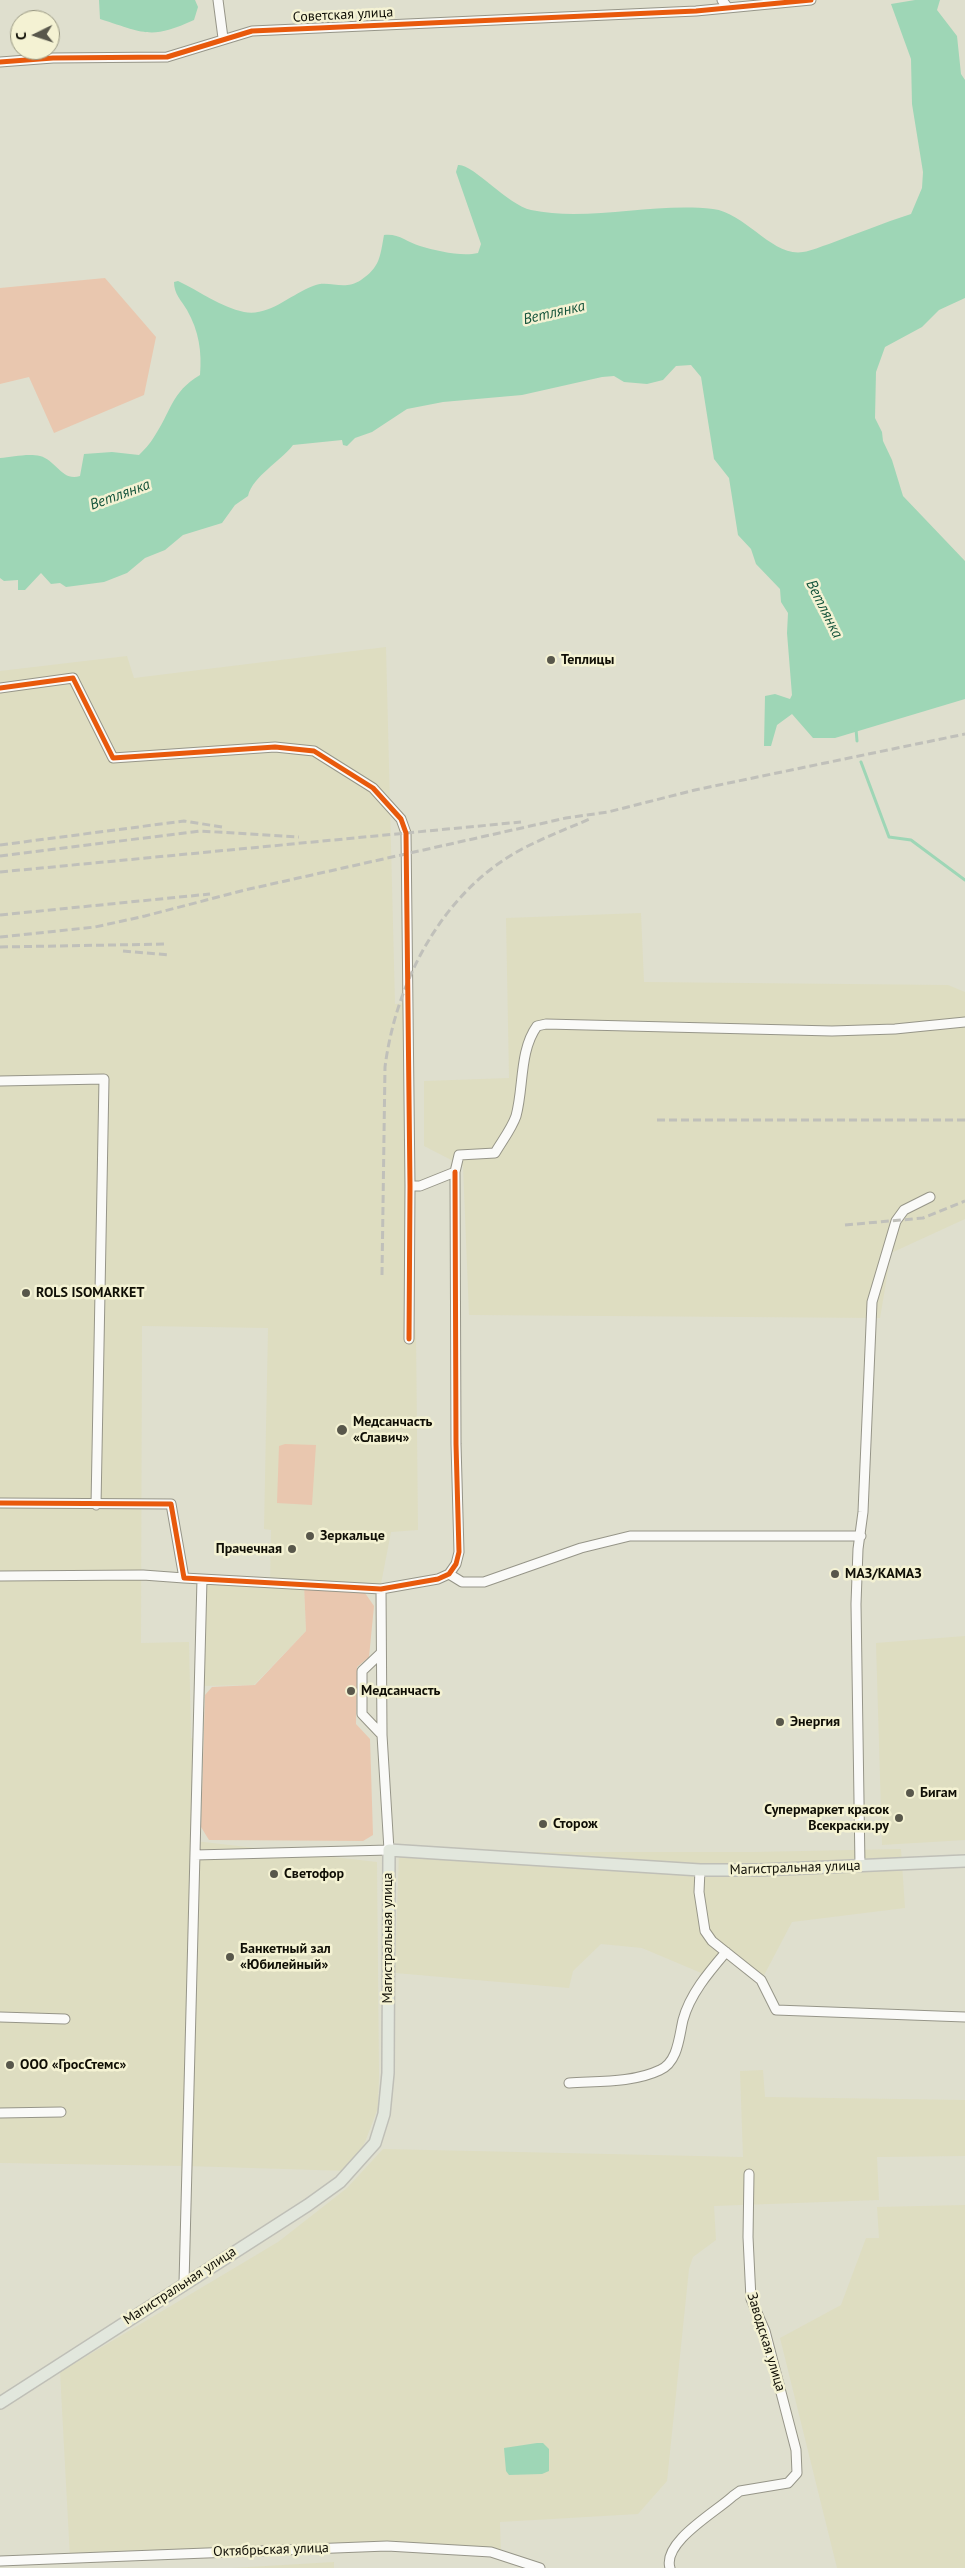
<!DOCTYPE html>
<meta charset="utf-8">
<style>
body{margin:0}
#map{position:relative;width:965px;height:2568px;overflow:hidden;background:#dfdfce;font-family:"PT Sans",sans-serif}
canvas{display:block}
.north{position:absolute;left:10px;top:10px;width:50px;height:50px;box-sizing:border-box;background:#f4f2d3;border:1px solid #989781;border-radius:50%;rotate:266deg;font-size:14px;font-weight:700;line-height:20px;text-align:center;color:#0f0e05}
.north::after{content:'';display:block;margin:auto;width:18px;height:22px;background:#58574b;clip-path:polygon(50% 0,100% 100%,50% 72%,0 100%)}
</style>
<div id="map">
<canvas width="965" height="2568"></canvas>
<div class="north">С</div>
</div>
<script>
const c = document.querySelector('canvas').getContext('2d');
c.lineJoin = 'round';
function fillPath(path, color) {
  c.fillStyle = color;
  c.fill(path, 'evenodd');
}
function stroke(path, color, width, dash) {
  c.strokeStyle = color;
  c.lineWidth = width;
  c.lineCap = dash ? 'butt' : 'round';
  c.setLineDash(dash || []);
  c.stroke(path);
}
function label(font, color, halo, rows, align = 'center') {
  c.font = font + ' "PT Sans",sans-serif';
  c.lineWidth = 5;
  c.setLineDash([]);
  c.textBaseline = 'middle';
  c.strokeStyle = halo;
  c.fillStyle = color;
  for (const [text, x, y, turn = 0] of rows) {
    c.save();
    c.translate(x, y);
    c.rotate((+turn || 0) * Math.PI / 180);
    c.textAlign = isNaN(turn) ? turn : align;
    if (halo) c.strokeText(text, 0, 0);
    c.fillText(text, 0, 0);
    c.restore();
  }
}
fillPath(new Path2D(`
 M386,647L395,1004L405,1003V1329L416,1330L418,1530L391,1532L380,1589L304,1585L306,1631L254,1685L199,1686L202,1579L270,1583L271,1530L264,1529L268,1328L142,1326L141,1643L189,1642L191,1738H196L186,2166L0,2163V671L127,656L134,678Z
 M641,913L644,982L948,985L965,992V1219L891,1253L880,1318L469,1315L463,1166L424,1146V1081L509,1078L506,918Z
 M965,1636V1840L882,1845L876,1643Z
 M195,1841L377,1862L379,2076L378,2108L365,2142L349,2171L187,2166Z
 M901,1849L905,1908L792,1922L761,1981L726,1952L706,1975L642,1948L601,1944L573,1971L569,1988L395,1973L399,1852H754Z
 M763,2070L765,2097L965,2100V2156L877,2157L879,2200L714,2206L716,2240L693,2257L689,2269L667,2481L638,2514L500,2522L501,2555L387,2546L70,2558L60,2372L278,2242L347,2188L383,2149L743,2157L740,2071Z
 M965,2205V2568H837L780,2338L841,2305L866,2238H879L877,2207Z
 M334,2562V2568H232Z`), '#deddc1');
fillPath(new Path2D(`
 M105,278L156,337L144,395L54,433L29,377L0,384V288Z
 M285,1444L316,1445L312,1505L277,1503L279,1446Z
 M304,1585L365,1593L374,1606L369,1657L357,1667L356,1724L370,1739L373,1835L363,1841L209,1840L201,1827L205,1695L212,1687L255,1685L306,1631Z`), '#e9c7af');
fillPath(new Path2D(`
 M99,0H195L198,7L194,20C150,40 145,33 100,19Z
 M915,0H940L937,10L957,36L961,74L965,80V298L939,310L922,327L885,347L876,372L875,418L882,432L883,441L892,460L903,496L965,561V699L835,738H813L792,714L777,725L771,746H764L765,696L775,694L790,699L792,695L787,633L788,613L781,602L780,589L756,564L751,549L738,535L729,478L714,459L701,377L691,365L676,366L663,380L647,384L624,382L614,376L602,377L522,395L443,402L407,409L372,432L355,438L347,446L343,445L342,440L293,445C280,462 253,476 248,496L235,505L222,523L183,535L165,550L145,558L127,573L104,582L66,587L60,583L51,584L41,573L25,590H18V580L4,581L0,578V458C12,457 28,453 40,456C56,460 62,482 80,476L84,454L112,452L139,455C144,450 150,444 154,437C171,412 171,392 200,375C202,352 199,331 187,310C181,300 174,294 174,282L178,281C199,291 221,307 244,312C269,317 291,294 313,286C329,279 343,292 361,280C380,267 380,257 384,235C398,233 407,242 420,246C437,251 462,257 478,253L481,244L456,172L458,165C472,163 508,205 531,210C588,222 654,202 713,209C746,213 772,257 803,252C812,251 821,246 829,244C856,234 883,223 911,214L922,188L923,172L912,104L911,59L891,4Z
 M537,2443H543L549,2449V2471L542,2474L509,2475L506,2471L504,2448Z`), '#9ed6b6');
stroke(new Path2D(`
 M856,729L857,741
 M861,762L889,837L911,840L965,880`), '#9ed6b6', 3);
const minor = new Path2D(`
 M218,0L223,38
 M722,0L728,8
 M0,62L53,58L167,57L252,31L696,11L811,0
 M0,688L73,678L113,758L275,747L314,751L373,788L401,819L406,833L410,1186L409,1339
 M0,1081L104,1079L96,1505
 M410,1186H420L455,1172L459,1155L495,1153C502,1141 512,1128 516,1116C524,1087 519,1051 537,1026L546,1024L832,1031L895,1029L965,1022
 M0,1503L171,1504L184,1578L381,1589L438,1579L449,1574L456,1564L459,1552L456,1444L455,1172
 M449,1574L462,1582H484L581,1548L630,1536H861
 M0,1576L143,1575L184,1578
 M381,1653L362,1671V1714L382,1735
 M195,1855L389,1850L382,1735L381,1589
 M860,1866L856,1604L858,1549L863,1512L872,1302L896,1221L904,1210L930,1197
 M700,1870L699,1892L705,1931L712,1941L761,1980L776,2010L965,2017
 M0,2017L65,2019
 M569,2083C597,2081 633,2083 660,2070C678,2062 679,2037 683,2020C690,1994 709,1972 726,1952
 M0,2113L61,2112
 M184,2283L202,1579
 M0,2561L387,2546L491,2552L540,2568
 M670,2568C662,2542 716,2512 733,2496L740,2491L788,2483L797,2473L796,2450L765,2331L751,2299L748,2237L749,2174`);
const major = new Path2D(`
 M0,2403L308,2205L340,2182L375,2143L384,2114L388,2073L389,1850L700,1870H760L965,1861`);
stroke(minor, '#969588', 11);
stroke(major, '#bfbfb7', 14);
stroke(minor, '#fafaf8', 9);
stroke(major, '#e2e7dd', 11);
stroke(new Path2D(`
 M0,845L184,821L222,827
 M0,856L200,831L299,837
 M0,872L521,822
 M0,915L210,894
 M0,937L95,927L145,916L245,890L566,818L608,812L695,790L965,734
 M0,947L168,944
 M123,951L169,955
 M657,1120H965
 M845,1225L923,1218L965,1201
 M382,1275L385,1067C396,981 443,891 522,849C545,837 569,828 592,818`), '#c0c0ba', 3, [8, 4]);
stroke(new Path2D(`
 M0,62L53,58L167,57L252,31L696,11L811,0
 M0,688L73,678L113,758L275,747L314,751L373,788L401,819L406,833L410,1186L409,1339
 M0,1503L171,1504L184,1578L381,1589L438,1579L449,1574L456,1564L459,1552L456,1444L455,1172`), '#e8590c', 5);
for (const [x, y, r, color] of [
 [551,660,5,"#58574b"],
 [26,1293,5,"#58574b"],
 [342,1430,6,"#58574b"],
 [310,1536,5,"#58574b"],
 [292,1549,5,"#58574b"],
 [835,1574,5,"#58574b"],
 [351,1691,5,"#58574b"],
 [780,1722,5,"#58574b"],
 [910,1793,5,"#58574b"],
 [899,1818,5,"#58574b"],
 [543,1824,5,"#58574b"],
 [274,1874,5,"#58574b"],
 [230,1957,5,"#58574b"],
 [10,2065,5,"#58574b"]
]) {
  const dot = new Path2D();
  dot.arc(x, y, r, 0, 2 * Math.PI);
  c.fillStyle = color;
  c.fill(dot);
  stroke(dot, '#f4f2d3', 2);
}
label('14px', '#0f0e05', '#f4f2d3', [
 ["Советская улица",343,15,-3],
 ["Магистральная улица",795,1868,-2],
 ["Магистральная улица",388,1938,-90],
 ["Магистральная улица",180,2286,-33],
 ["Заводская улица",766,2342,73],
 ["Октябрьская улица",271,2550,-2]
]);
label('bold 14px', '#0f0e05', '#f4f2d3', [
 ["Теплицы",561,660],
 ["ROLS ISOMARKET",36,1293],
 ["Медсанчасть",353,1422],
 ["«Славич»",353,1438],
 ["Зеркальце",320,1536],
 ["Прачечная",282,1549,"right"],
 ["МАЗ/КАМАЗ",845,1574],
 ["Медсанчасть",361,1691],
 ["Энергия",790,1722],
 ["Бигам",920,1793],
 ["Супермаркет красок",889,1810,"right"],
 ["Всекраски.ру",889,1826,"right"],
 ["Сторож",553,1824],
 ["Светофор",284,1874],
 ["Банкетный зал",240,1949],
 ["«Юбилейный»",240,1965],
 ["ООО «ГросСтемс»",20,2065]
], 'left');
label('italic 15px', '#14543b', '#f4f2d3', [
 ["Ветлянка",554,313,-13],
 ["Ветлянка",120,495,-20],
 ["Ветлянка",824,609,63]
]);
</script>
